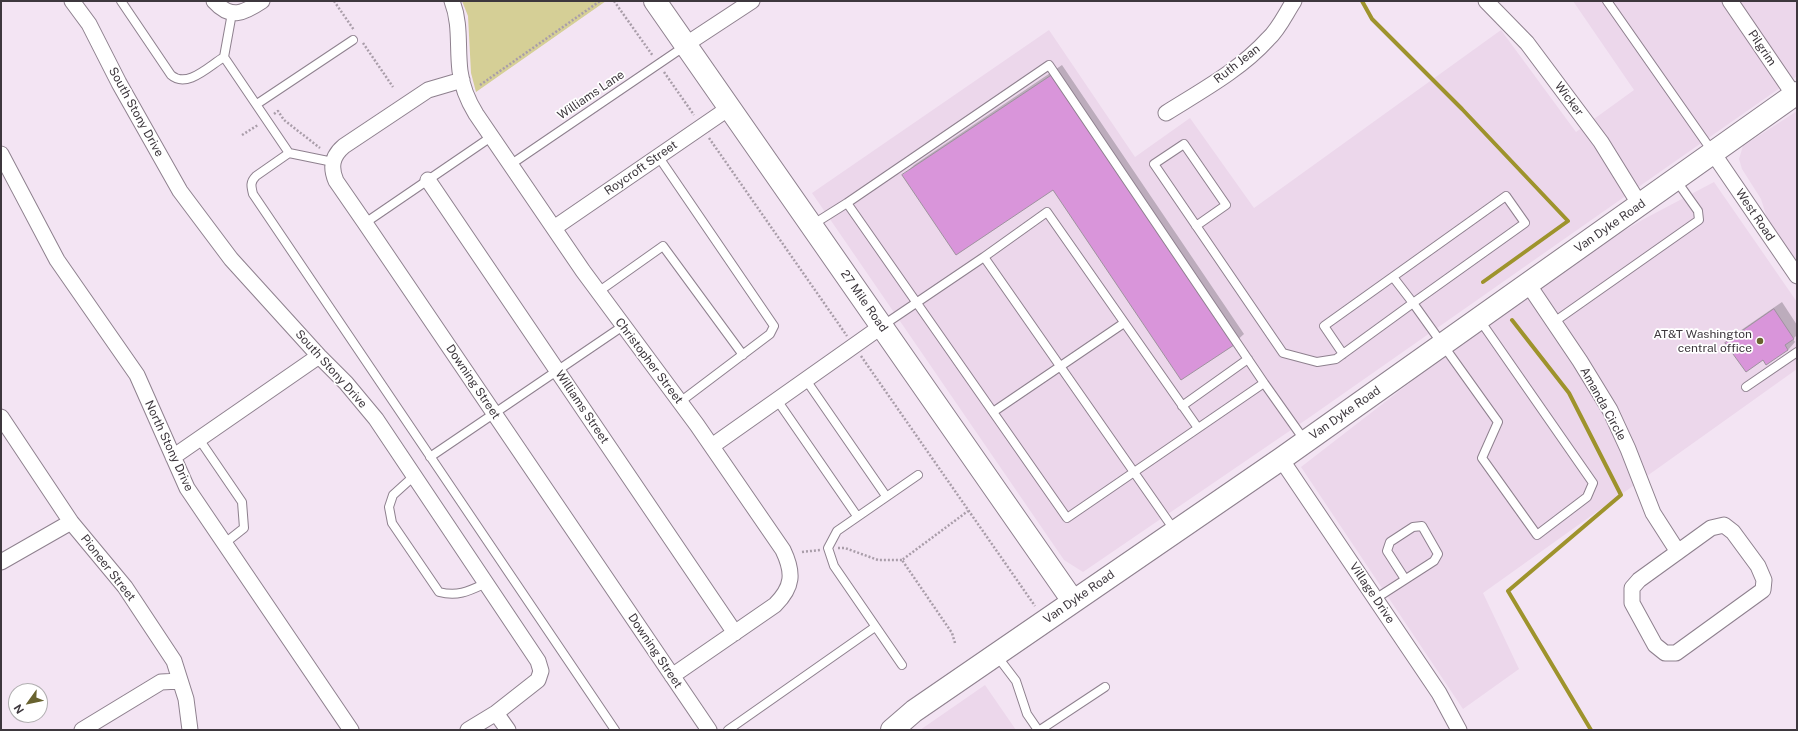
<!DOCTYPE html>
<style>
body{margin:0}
#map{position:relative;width:1798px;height:731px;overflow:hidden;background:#f3e4f3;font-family:"Public Sans",sans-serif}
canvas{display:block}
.frame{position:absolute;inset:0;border:2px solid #3d373d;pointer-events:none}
.north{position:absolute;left:8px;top:683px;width:40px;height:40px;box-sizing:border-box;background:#fff;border:1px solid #b1afb1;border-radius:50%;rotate:237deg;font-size:11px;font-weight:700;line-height:16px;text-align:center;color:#3d373d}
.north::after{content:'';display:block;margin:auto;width:14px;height:18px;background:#68622f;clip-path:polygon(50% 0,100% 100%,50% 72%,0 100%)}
</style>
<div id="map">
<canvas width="1798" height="731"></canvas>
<div class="frame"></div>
<div class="north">N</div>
</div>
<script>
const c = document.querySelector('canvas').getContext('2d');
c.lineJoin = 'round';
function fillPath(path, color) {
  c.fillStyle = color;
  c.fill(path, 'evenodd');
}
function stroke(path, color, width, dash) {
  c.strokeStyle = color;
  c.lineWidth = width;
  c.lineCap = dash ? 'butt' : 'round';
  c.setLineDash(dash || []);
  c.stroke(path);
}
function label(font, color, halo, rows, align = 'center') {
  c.font = font + ' "Public Sans",sans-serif';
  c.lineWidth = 3.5;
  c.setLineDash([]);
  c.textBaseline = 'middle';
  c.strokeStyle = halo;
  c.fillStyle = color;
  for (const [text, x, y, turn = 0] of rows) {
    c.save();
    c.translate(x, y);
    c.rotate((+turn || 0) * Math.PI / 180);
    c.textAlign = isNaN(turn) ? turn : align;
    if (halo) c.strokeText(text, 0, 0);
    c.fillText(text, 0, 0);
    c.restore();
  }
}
fillPath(new Path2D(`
 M1573,1H1797V76L1310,417L1083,572L1064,560L812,193L1049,30L1135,157L1190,118L1254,208L1501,30L1576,132L1634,90Z
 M1797,111V261L1767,218L1761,199L1742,169L1739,159L1743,146Z
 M1714,182L1797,302V369L1483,593L1519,669L1463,709L1301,467L1425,371L1591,250L1644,219Z
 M985,685L1016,730H920Z`), '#ecd7eb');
fillPath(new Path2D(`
 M462,1H606L476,92L471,73L468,16Z`), '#d5cf96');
fillPath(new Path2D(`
 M1062,65L1244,334L1233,344L1054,189L904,175L914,165Z
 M1782,302L1797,325V335L1793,339L1795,342L1788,350L1763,359L1726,343L1734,335Z`), '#0003');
stroke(new Path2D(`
 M1362,1L1372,19L1462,109L1568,221L1483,282
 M1512,320L1569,393L1621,495L1508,591L1591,730`), '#9e932c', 4);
const building = new Path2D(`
 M1052,75L1234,345L1181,380L1053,190L956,255L902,175Z
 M1774,309L1794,339L1785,345L1788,350L1766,365L1763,360L1746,372L1725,343Z`);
fillPath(building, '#d995da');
stroke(building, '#9f929f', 1);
const lane = new Path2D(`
 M121,1L171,75C187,89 209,66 224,57
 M1607,1L1712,151
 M232,13L224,57L289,153L333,162
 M1049,65L1264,383L1067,518L847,203Z
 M257,104L353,40
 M289,153L256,176C250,182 251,186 253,194L615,730
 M658,156L774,326L770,334L680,402
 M510,165L685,46
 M365,223L491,137
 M812,225L847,203
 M1196,226L1226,205L1184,144L1154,164L1283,353L1317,362L1336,359L1413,303L1498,422L1482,458L1537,535L1587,497L1593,483L1479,319
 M984,257L1047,212L1198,428
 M598,292L663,246L743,355
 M1554,322L1699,220L1698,211L1676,180
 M882,326L984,257L1175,531
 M1343,354L1324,326L1506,196L1525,223L1413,303L1393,277
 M806,380L886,496
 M1264,383L1305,441
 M1746,387L1797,352
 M777,400L857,516
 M1182,406L1248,359
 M993,412L1124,323
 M199,439L242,502L244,528L225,543
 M430,457L623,326
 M414,476L393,495L389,507L392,523L439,592C458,597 469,591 486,583
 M1375,599L1434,561L1438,554L1422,526L1413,527L1390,542L1387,551L1405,579
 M997,656L1016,681L1027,714L1038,730
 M902,665L834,566L828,548L837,531L918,475
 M728,730L875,627
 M1040,730L1105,687`);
const street = new Path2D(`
 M72,1L89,24L119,83L180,191L231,259L319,356L346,383L376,419L538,661L541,671L538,680L496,713L468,730
 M214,1C231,20 244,13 262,1
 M452,1C461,24 457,47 460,71C462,87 468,101 476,114L583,271L697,425L783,550C794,573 793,587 775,605L672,676
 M1486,1L1527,43L1601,142L1640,205
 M1730,1L1794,95
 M685,45L752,1
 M462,80L428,90L344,146C332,156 330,167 336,181L365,223L709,730
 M1166,113C1201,91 1240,70 1268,39C1279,29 1286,13 1294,1
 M1713,153L1797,276
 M1,154L57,260L137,375L187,488L351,730
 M428,180L735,633
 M554,228L729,108
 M1528,284L1580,361L1610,410L1628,449L1653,513L1678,552
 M1,417L71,522L125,587L174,661L186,699L190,730
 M712,446L882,326
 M173,457L319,356
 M1281,459L1439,693L1459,730
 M1724,525L1733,532L1758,566L1764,580L1763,590L1676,653H1665L1655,645L1632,603V588L1639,580L1711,528Z
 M1,562L71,522
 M496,713L508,730
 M82,730L161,682L180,681`);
const secondary = new Path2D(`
 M655,1L1073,601
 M892,730L914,711L1281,459L1797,93`);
stroke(lane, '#8e808e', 10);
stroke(street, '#8e808e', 17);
stroke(secondary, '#8e808e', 24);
stroke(new Path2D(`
 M334,1L354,30
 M614,1L653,56
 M363,43L393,87
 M664,72L694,115
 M480,85L600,1
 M274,114L278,111L284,120L320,148
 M242,135L258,125
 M709,138L847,336
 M861,356L1035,606
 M838,548H845L878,560H902
 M802,552L820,550
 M955,643L952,633L902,560L968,511`), '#a99da9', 2.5, [2, 2]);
stroke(lane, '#fff', 8);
stroke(street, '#fff', 15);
stroke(secondary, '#fff', 22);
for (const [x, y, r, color] of [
 [1760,341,4,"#68622f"]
]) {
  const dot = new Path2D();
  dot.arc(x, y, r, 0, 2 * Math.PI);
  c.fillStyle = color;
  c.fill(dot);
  stroke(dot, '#fff', 1.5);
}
label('12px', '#3d373d', '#fff', [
 ["Pilgrim",1762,48,56],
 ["Ruth Jean",1237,64,-38],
 ["Williams Lane",591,95,-34],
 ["Wicker",1569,99,53],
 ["South Stony Drive",136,112,61],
 ["Roycroft Street",641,168,-35],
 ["West Road",1755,215,56],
 ["Van Dyke Road",1610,226,-35],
 ["27 Mile Road",864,301,55],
 ["Christopher Street",649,361,53],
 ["South Stony Drive",331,369,48],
 ["Downing Street",473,382,56],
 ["Amanda Circle",1603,404,61],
 ["Williams Street",582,407,56],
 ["Van Dyke Road",1345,413,-35],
 ["North Stony Drive",169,446,65],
 ["Pioneer Street",108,568,52],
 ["Village Drive",1372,593,56],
 ["Van Dyke Road",1079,597,-35],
 ["Downing Street",655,651,56]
]);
label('12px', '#3d373d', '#fff', [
 ["AT&T Washington",1752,334],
 ["central office",1752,348]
], 'right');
</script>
